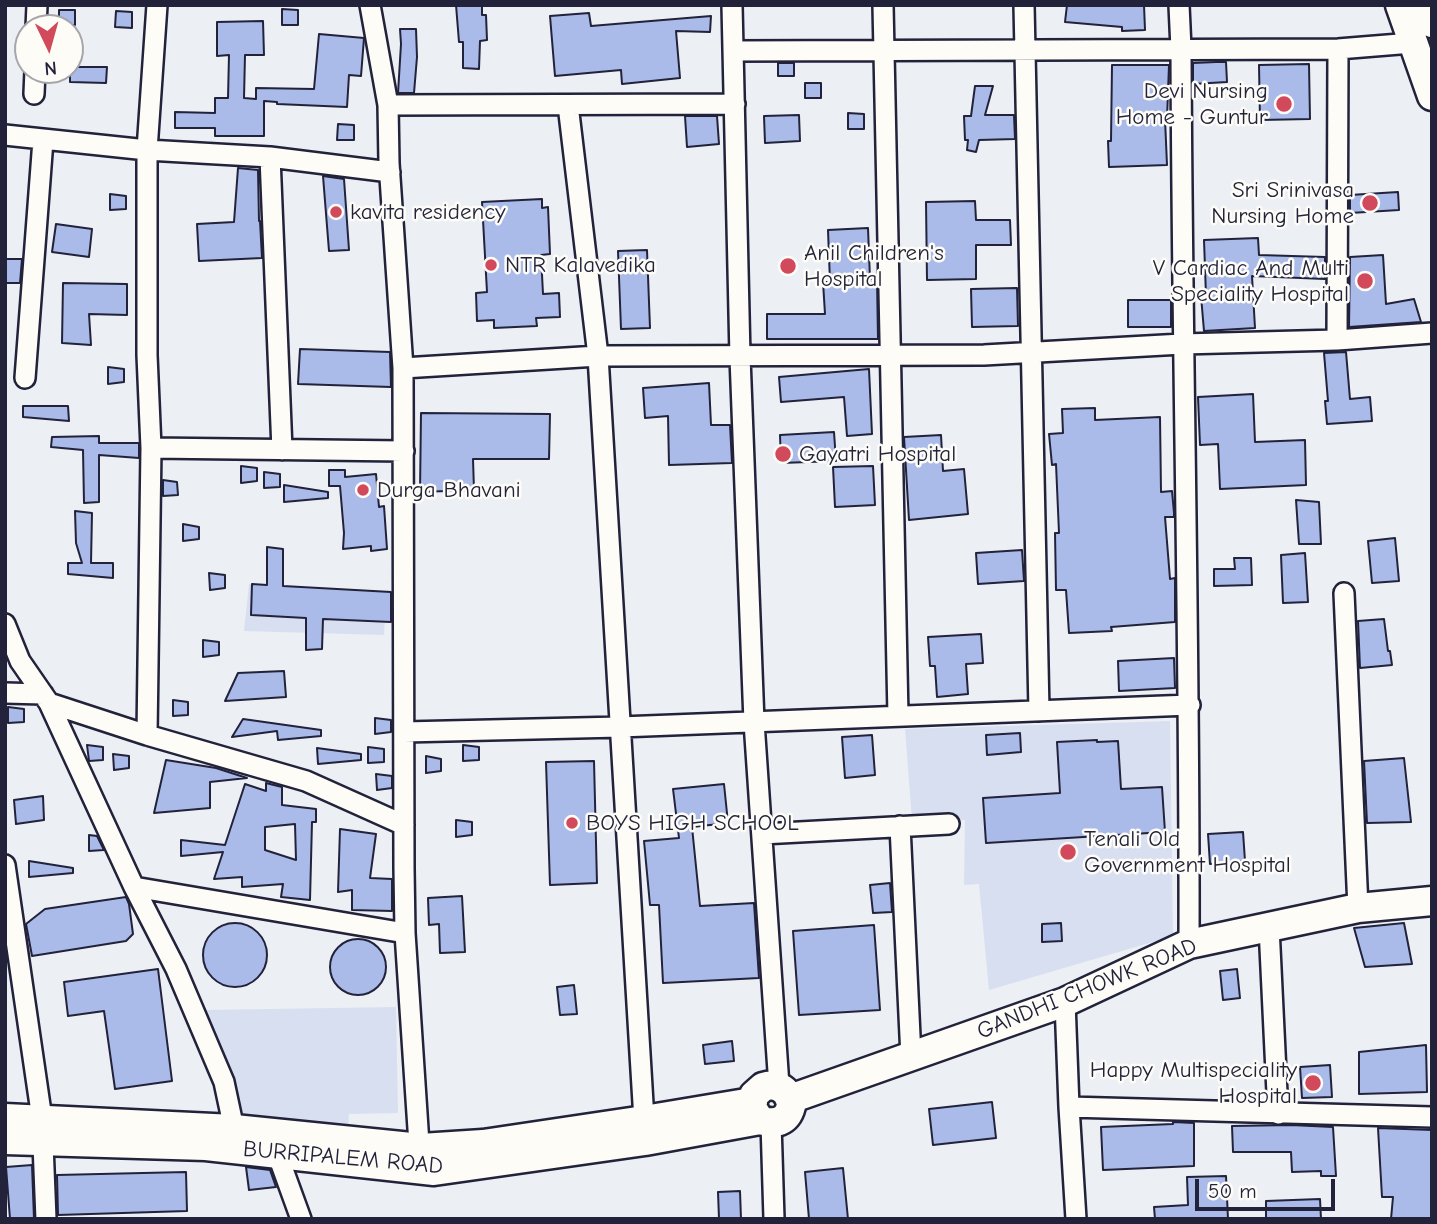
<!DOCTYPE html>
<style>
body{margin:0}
#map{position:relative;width:1437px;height:1224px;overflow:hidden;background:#eceff4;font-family:"Comic Neue",sans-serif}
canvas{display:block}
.frame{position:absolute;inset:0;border:7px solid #22223b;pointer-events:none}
.north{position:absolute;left:14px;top:14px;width:70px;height:70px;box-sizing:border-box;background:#fdfcf7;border:2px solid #a5a5ac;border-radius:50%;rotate:175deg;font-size:19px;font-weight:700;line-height:28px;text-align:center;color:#22223b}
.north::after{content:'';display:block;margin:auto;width:24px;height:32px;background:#d1495b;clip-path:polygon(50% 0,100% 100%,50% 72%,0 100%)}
.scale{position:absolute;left:1195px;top:1179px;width:140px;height:32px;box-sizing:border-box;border:4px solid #22223b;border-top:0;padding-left:9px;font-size:21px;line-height:24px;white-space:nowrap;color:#22223b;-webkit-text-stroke:5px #fdfcf7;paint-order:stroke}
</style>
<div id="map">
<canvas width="1437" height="1224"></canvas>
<div class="frame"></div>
<div class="north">N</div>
<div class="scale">50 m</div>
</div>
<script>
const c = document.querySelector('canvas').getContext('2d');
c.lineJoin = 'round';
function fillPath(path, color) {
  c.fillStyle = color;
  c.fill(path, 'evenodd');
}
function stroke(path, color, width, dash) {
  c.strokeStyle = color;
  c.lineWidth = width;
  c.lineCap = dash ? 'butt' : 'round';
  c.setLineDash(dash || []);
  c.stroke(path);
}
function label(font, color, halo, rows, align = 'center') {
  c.font = font + ' "Comic Neue",sans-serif';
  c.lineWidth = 5;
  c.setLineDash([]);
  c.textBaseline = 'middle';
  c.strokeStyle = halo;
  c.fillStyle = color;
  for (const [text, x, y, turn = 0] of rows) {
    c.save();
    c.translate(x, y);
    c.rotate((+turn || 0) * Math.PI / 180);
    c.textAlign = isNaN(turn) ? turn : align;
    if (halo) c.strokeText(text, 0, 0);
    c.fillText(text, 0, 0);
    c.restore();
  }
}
fillPath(new Path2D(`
 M249,584L386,601L384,635L244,631Z
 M1170,721L1173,936L989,990L979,884L964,885L965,820H912L905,729Z
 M396,1007L398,1113L349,1114L348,1130L238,1120L229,1077L234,1075L205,1010Z`), '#d8dff1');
const building = new Path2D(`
 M456,5H482V15H486L487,40L480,41L479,69L463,68V42H459Z
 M1067,5H1144L1145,30L1122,31V27L1065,22Z
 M282,9L298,10V25H282Z
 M59,10H75V25H59Z
 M116,11L132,12V28L115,27Z
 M589,13L591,26L711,16L710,32L676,31L680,78L622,84L621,70L555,76L550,16Z
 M263,21L264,55H245L244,98L256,99V88L314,89L319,34L364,38L361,76L349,75L347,107L277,104V102L264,101V136H215V128H175V112L215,113V98H228L229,55L217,56V22Z
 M400,29H416L417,57L414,93H398L401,44Z
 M1216,62H1226L1227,82L1193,84V63Z
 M778,63H794V76H778Z
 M1309,64L1310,119L1260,120L1259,65Z
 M1112,65H1169L1167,119H1165L1167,165L1109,167L1108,141H1111Z
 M70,67H107L106,83L70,82Z
 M805,83H821V98H805Z
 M975,86H993L985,115H1014L1015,139L979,140L976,152L967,150L968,140H965L964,116H971Z
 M848,113L864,114V129H848Z
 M799,115L800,141L765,143L764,116Z
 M685,116H717L719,144L687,147Z
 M338,124L354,125V140H337Z
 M238,168L258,170L259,221H260L262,258L199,261L197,224L234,222Z
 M323,176L344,179L349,250L329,251Z
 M1398,192L1399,210L1350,213V195Z
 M110,194L126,196V209L110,210Z
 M542,199V208L548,207L550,254L541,255L543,294L559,293L560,317L536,318L537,326L494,328V320L477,321L476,293L487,292L482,202Z
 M975,201L976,220H1010L1011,245H976V279L927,280L926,202Z
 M56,224L92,229L89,257L52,252Z
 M868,228L870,279H877L878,339H767V314H825L823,282H830L828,230Z
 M1258,238L1259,255L1325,257V279L1252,276L1255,328L1204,331L1201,296H1206L1204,240Z
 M647,250L650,328L621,329L618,251Z
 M1383,255L1386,304L1414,299L1421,322L1349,327L1350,257Z
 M5,259H22L20,283H5Z
 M63,283L127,284V315L89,314L91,345L62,343Z
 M1017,288L1018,326L972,327L971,289Z
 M1128,300H1171V327H1128Z
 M300,349L390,352L391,387L298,384Z
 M1346,352L1350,399L1370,397L1372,421L1327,424L1325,401H1328L1324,353Z
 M108,367L124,369V382L108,384Z
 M869,369L872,434L847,436L844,397L781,402L779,377Z
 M709,383L711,425H730L732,463L669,465L668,416L645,418L643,388Z
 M1253,394L1255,442L1305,440L1306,485L1220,489L1218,444L1200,445L1198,397Z
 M23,406H68L69,421L23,417Z
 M1095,408V420L1160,417L1161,492L1172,491L1174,513V517H1165L1170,579L1175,578V622L1111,627L1112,631L1069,633L1066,590H1056L1055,533H1059L1056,464L1052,465L1049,434L1063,433L1062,409Z
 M421,413L550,414L549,459H473L474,490L420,492Z
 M834,432L836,461L781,463L780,435Z
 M941,435L943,471L964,469L968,514L909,520L904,437Z
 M99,436V443H139V458L99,455V502L84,503L83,450L51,447L52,437Z
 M241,466L257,468V481L241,483Z
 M873,466L875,505L835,507L833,467Z
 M329,470H345V477L376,474L379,507L384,506L387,549L371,551V546L343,549L344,533L340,486H329Z
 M264,472L280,474V487L264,488Z
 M163,480L177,482L178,495L163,496Z
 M284,485L328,492V498L284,502Z
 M1296,500L1319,502L1321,544H1299Z
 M75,511L92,513L91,563H113V578L68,574V563H82L76,543Z
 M183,524L199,527V539L183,541Z
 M1395,538L1399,581L1372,583L1368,541Z
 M267,547L283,549V586L391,592V622L323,619L322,649L306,650V618L251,615L252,584L267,585Z
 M1022,550L1024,581L978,584L976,553Z
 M1305,553L1308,602L1283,603L1281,555Z
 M1234,558H1251L1252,585L1214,586V569H1235Z
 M209,573L225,575V588L210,590Z
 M1384,619L1388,651H1390L1392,665L1360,668L1358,621Z
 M981,634L983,663L966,664L968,694L937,697L935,666H930L928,637Z
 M203,640L219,642V655L203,657Z
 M1174,658L1175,688L1119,691L1118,661Z
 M284,671L286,697L225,701L238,673Z
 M173,700L188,702V715L173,716Z
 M8,707L24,709V722L8,723Z
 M375,718L391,720V732L375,734Z
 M243,719L321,730V736L278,740L277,731L232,737Z
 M1020,733L1021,752L987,755L986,735Z
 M872,735L875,775L845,778L842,737Z
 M1097,740V742L1118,741L1121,789L1162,787L1165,832L986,843L983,798L1060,793L1057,742Z
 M87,745L103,747V760L89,761Z
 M463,745L479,747V760L463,761Z
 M368,747L384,749V762L368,763Z
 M317,748L361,754V760L318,764Z
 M113,754L129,756V768L114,770Z
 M426,756L441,759V771L426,773Z
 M1404,758L1411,822L1367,823L1364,761Z
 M166,760L216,768L247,778L210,782V808L154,813Z
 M594,761L597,883L550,885L546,762Z
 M376,774L392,776V788L377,790Z
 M266,783L282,787V805L316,809V822H312L310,900L281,897L283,884L242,887V877L214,879L223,852L181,856V840L225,845L245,784L266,791ZM295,824L296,860L265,850V827Z
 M724,784L728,823L692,827L700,906L754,903L759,978L663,983L659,905H650L644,841L679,838L673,789Z
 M43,796L44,820L16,824L14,800Z
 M456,820L472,822V835L456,837Z
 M340,829L376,834L370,878L392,879V911L352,910V890L338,892Z
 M1243,832L1245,861L1210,864L1208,834Z
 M89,835L97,836L104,850L89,851Z
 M29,861L73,868V873L29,877Z
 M890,883L892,912L873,913L870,885Z
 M462,896L465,952L440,953L439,924L429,925L428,898Z
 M126,897L129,904L133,934L126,941L32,956L26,924L45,909Z
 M203 955a32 32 0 1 1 64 0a32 32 0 1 1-64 0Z
 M1061,923L1062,941L1042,942V924Z
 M1404,923L1412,964L1365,967L1354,928Z
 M874,925L880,1010L799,1015L793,931Z
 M330 967a28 28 0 1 1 56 0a28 28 0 1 1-56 0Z
 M158,969L172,1081L115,1089L104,1011L68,1016L64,982Z
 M1237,969L1240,998L1223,1000L1220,971Z
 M574,985L577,1014L560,1015L557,987Z
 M732,1041L734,1061L705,1064L703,1045Z
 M1426,1045L1427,1092L1359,1094V1052Z
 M1330,1065L1332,1097L1302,1098L1300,1067Z
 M992,1102L996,1138L933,1145L929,1109Z
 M1173,1122L1194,1123V1166L1103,1170L1101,1127L1173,1124Z
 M1291,1125L1333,1127L1336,1176H1321V1171L1292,1172L1291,1152H1233L1232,1126Z
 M1378,1128L1432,1130V1219H1391L1393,1197H1382Z
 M32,1165L34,1219H10L6,1167Z
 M246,1167L270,1170L276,1187L249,1190Z
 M843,1168L848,1219H809L805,1172Z
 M186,1172L187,1211L58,1215L57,1175Z
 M1226,1176L1228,1219H1155L1154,1207L1188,1205L1187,1177Z
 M740,1191L741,1219H719L718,1192Z
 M1320,1199L1321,1219H1266V1201Z`);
fillPath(building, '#aabbea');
stroke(building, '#22223b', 2);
const street = new Path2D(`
 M370,5L388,105L389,163L403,368L404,868L405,933L420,1159
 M732,5L740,357L754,722L779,1086
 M883,5L898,716
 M1024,5L1039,711
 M1179,5L1181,49C1182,348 1190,646 1189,944
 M36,28L37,5
 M733,51L1338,49L1412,43
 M34,94L35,70
 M388,105L735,104
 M568,105L598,356L644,1120
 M5,135L147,150L270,157L390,172
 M270,157L282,450
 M1337,340L1338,49
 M403,368L598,356L984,355L1182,344L1337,340L1432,333
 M25,378L43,140
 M151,448L404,451
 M1344,593L1358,908
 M5,624L20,661L49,703L134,887L176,969L224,1082L234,1129
 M5,693L43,694
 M49,703L147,735L306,781L404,825
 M404,732L620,727L1190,705
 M147,735L151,448L147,355V150L157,5
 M900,826L911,1057
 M762,834L949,824
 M5,865L42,1119L46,1219
 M134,887L405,933
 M1269,927L1278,1114
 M1065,1002L1069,1107L1432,1117
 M1069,1107L1076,1219
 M771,1123L774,1219
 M277,1153L301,1219`);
const secondary = new Path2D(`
 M1400,5L1432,96
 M1426,5L1432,23
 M790,1099L1065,1002L1189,944L1358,908L1432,901
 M5,1118L234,1129L421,1148L483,1144L644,1120L752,1102
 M5,1140L206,1146L434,1171L645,1141L760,1120C775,1125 787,1122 791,1106C790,1091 778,1082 763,1087L754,1095L752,1108L760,1120`);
stroke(street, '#22223b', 24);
stroke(secondary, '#22223b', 33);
stroke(street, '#fdfcf7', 19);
stroke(secondary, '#fdfcf7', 28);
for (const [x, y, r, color] of [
 [1284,104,9,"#d1495b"],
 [1370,203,9,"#d1495b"],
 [336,212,7,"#d1495b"],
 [491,265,7,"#d1495b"],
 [788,266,9,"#d1495b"],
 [1365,281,9,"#d1495b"],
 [783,454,9,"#d1495b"],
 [363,490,7,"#d1495b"],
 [572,823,7,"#d1495b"],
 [1068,852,9,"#d1495b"],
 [1313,1083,9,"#d1495b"]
]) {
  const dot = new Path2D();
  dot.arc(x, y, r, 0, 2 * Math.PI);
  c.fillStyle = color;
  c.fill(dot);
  stroke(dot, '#fdfcf7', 2.5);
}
label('23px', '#22223b', '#fdfcf7', [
 ["Devi Nursing",1268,91,"right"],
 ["Home - Guntur",1268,117,"right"],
 ["Sri Srinivasa",1354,190,"right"],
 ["Nursing Home",1354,216,"right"],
 ["kavita residency",350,212],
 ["Anil Children's",804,253],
 ["Hospital",804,279],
 ["NTR Kalavedika",505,265],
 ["V Cardiac And Multi",1349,268,"right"],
 ["Speciality Hospital",1349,294,"right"],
 ["Gayatri Hospital",799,454],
 ["Durga Bhavani",377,490],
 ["BOYS HIGH SCHOOL",586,823],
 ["Tenali Old",1084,839],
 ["Government Hospital",1084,865],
 ["Happy Multispeciality",1297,1070,"right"],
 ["Hospital",1297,1096,"right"]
], 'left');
label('23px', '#22223b', '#fdfcf7', [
 ["GANDHI CHOWK ROAD",1087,989,-22],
 ["BURRIPALEM ROAD",343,1158,5]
]);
</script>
